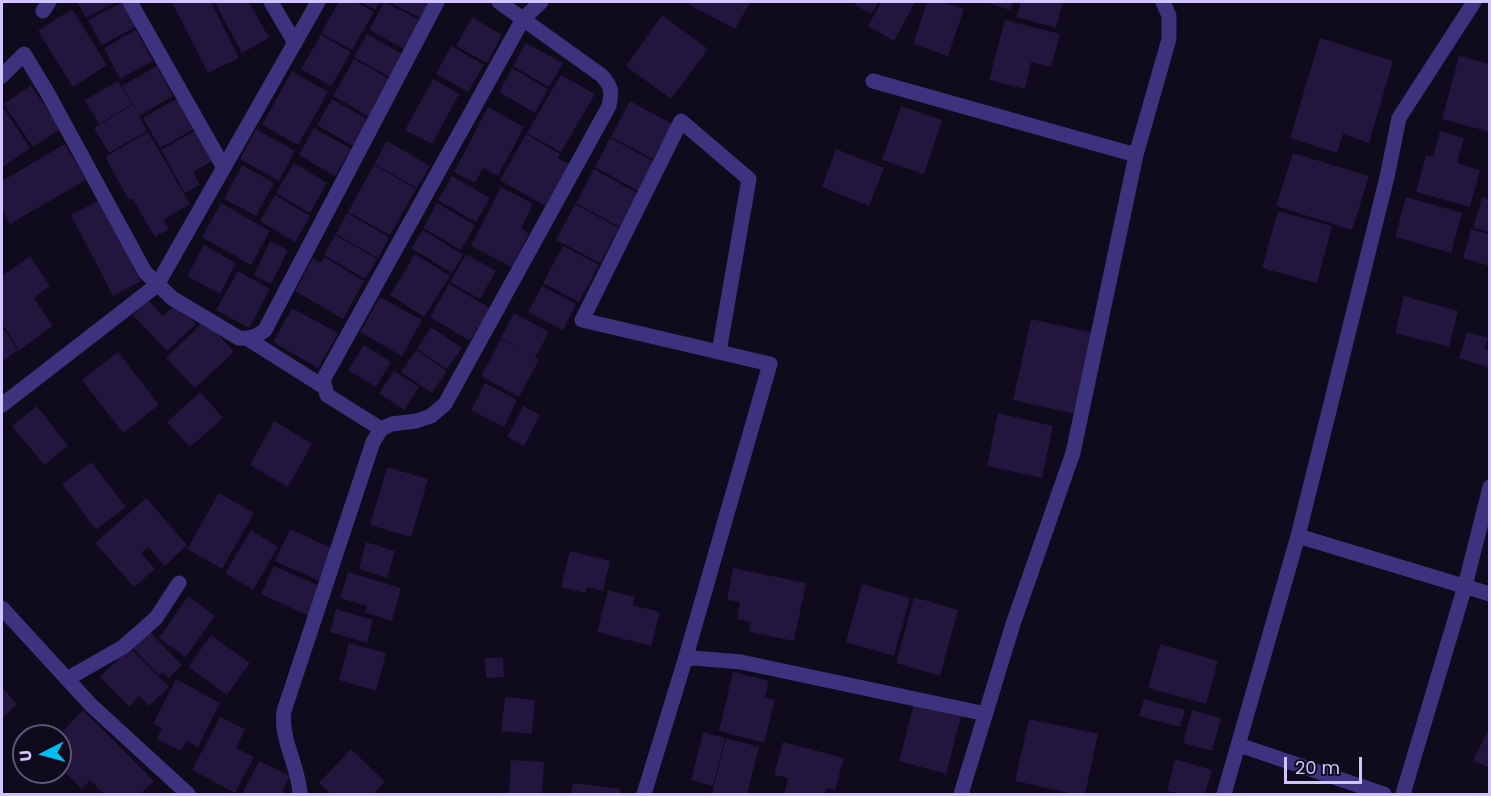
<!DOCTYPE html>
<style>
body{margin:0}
#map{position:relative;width:1491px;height:796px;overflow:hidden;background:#0f0a1c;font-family:Poppins,sans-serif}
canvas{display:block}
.frame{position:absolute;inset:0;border:3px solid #d2c5ff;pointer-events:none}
.north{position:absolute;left:12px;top:724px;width:60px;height:60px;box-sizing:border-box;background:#0f0a1c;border:2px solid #5d5577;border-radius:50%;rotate:264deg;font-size:16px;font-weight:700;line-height:24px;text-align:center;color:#d2c5ff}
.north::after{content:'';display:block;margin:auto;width:21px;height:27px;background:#00bef0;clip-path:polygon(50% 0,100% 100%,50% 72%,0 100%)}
.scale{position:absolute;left:1284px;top:757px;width:78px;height:27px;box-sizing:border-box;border:3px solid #d2c5ff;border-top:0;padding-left:8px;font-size:18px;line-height:21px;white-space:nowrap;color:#d2c5ff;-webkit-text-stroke:4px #0f0a1c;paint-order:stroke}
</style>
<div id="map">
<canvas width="1491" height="796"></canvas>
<div class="frame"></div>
<div class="north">U</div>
<div class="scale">20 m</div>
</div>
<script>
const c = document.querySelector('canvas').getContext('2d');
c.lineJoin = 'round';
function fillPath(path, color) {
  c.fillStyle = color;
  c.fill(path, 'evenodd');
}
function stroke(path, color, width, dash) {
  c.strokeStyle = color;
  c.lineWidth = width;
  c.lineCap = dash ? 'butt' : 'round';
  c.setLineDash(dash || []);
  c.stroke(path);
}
fillPath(new Path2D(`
 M77,2H116L86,18Z
 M123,2L137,26L102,45L88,20Z
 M172,2H211L239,58L208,73Z
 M217,2H249L269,38L242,53L215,3Z
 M339,2H356L374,12L352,50L321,33Z
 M361,2H380L375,10Z
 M384,2L420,20L404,49L369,30Z
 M389,2H429L420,18Z
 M689,2H747L750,3L735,29L688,4Z
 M857,2H879L871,14L855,5Z
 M881,2H915L894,41L868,26Z
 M927,2H943L964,9L948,56L913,44Z
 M985,2H1013L1010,10Z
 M1021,2H1063L1056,28L1017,17Z
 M72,9L107,65L73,87L38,31Z
 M662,15L708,49L671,99L626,66Z
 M472,17L502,35L487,63L456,46Z
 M1005,20L1060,34L1051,67L1031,62L1025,89L989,80Z
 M136,30L153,61L120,79L104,48Z
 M367,34L404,55L391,78L354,57Z
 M321,35L351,52L331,86L301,69Z
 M1320,38L1393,61L1369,143L1343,134L1337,153L1290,138Z
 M526,43L563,63L549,87L513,66Z
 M451,46L484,65L468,92L436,74Z
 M1459,56L1490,64V132L1442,119Z
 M354,59L391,80L370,117L333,96Z
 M157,66L173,96L139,116L147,131L109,153L94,128L132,105L135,108L122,86Z
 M512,68L548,89L535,113L499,92Z
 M292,71L328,92L298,145L262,125Z
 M561,75L595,94L561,152L527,133Z
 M433,79L459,94L432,144L405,130Z
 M118,81L132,104L99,124L85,100Z
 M31,85L60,129L33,147L4,104Z
 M178,98L194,129L160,148L143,118Z
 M332,99L368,120L353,146L317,125Z
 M630,101L672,124L653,159L611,137Z
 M2,106L30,148L2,168Z
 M901,106L942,120L924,174L882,160Z
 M488,107L524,127L498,176L483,168L475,183L454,172Z
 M314,128L351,149L335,176L299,155Z
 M256,129L295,151L279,181L240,159Z
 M195,131L212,161L193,172L200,185L185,193L161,150Z
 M1440,131L1464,138L1457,163L1480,170L1470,207L1416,192L1426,155L1433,157Z
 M148,132L190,204L163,220L169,229L155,237L132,198L129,200L105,157Z
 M526,134L560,154L558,158L569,164L545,206L500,180Z
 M610,138L653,161L638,191L595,167Z
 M387,141L430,166L417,188L374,164Z
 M65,144L86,180L10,224L2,208V181Z
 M836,149L884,168L869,206L822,187Z
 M1293,153L1369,176L1352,230L1276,206Z
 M294,163L327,183L310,213L276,193Z
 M242,165L274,183L256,216L224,199Z
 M374,165L416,189L390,235L348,212L360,190L393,208L360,190Z
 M594,169L637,193L620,227L576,203Z
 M452,176L490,198L476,222L438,200Z
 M501,187L533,204L521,229L529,233L512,267L471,246Z
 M275,195L310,216L295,242L260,221Z
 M1406,197L1462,213L1451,253L1395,237Z
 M1482,197L1490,199V232L1473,228Z
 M99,200L141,281L113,296L71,215Z
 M221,203L270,231L251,265L202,237Z
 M437,203L475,225L461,250L423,228Z
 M575,204L619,228L600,263L556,240Z
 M1278,211L1332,226L1317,283L1262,268Z
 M347,213L389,237L378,258L336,234Z
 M1471,229L1490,234V266L1463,258Z
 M423,230L463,255L452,273L411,248Z
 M335,235L377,259L365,279L324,255Z
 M270,241L288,250L271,284L254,275Z
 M204,245L236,263L220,294L187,276Z
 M563,246L599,265L579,302L543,283Z
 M415,254L450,276L424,317L390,295Z
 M466,254L496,271L480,299L450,282Z
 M30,256L50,286L34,298L53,326L19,350L2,324V276Z
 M324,257L364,281L343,319L295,291L313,258L321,263Z
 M238,271L270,289L249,328L216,310Z
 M449,284L490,308L470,341L430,317Z
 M542,286L576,304L563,330L528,312Z
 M1404,296L1458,311L1449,347L1395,333Z
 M380,297L422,320L402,356L360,332Z
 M148,300L163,316L176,304L196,324L167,351L133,315Z
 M292,308L338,333L318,368L273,342Z
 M514,313L549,332L535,358L539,360L519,397L481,376L501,339L521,349L501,338Z
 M1031,319L1093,333L1075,414L1013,400Z
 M205,320L234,352L195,388L166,358Z
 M2,327L18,350L2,362Z
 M431,327L462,348L447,369L417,349Z
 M1467,332L1488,338L1484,348L1490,350V368L1459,358Z
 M364,345L391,362L376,387L348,370Z
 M416,350L447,371L432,393L401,372Z
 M118,352L159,405L123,433L82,380Z
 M394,371L419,387L404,410L379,393Z
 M485,383L517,400L504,427L471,410Z
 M200,392L223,418L190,447L167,422Z
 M37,406L68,446L44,465L12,426Z
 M523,406L540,415L524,446L507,437Z
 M998,413L1053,426L1042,478L987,466Z
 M274,421L312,444L288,487L250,465Z
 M91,462L126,507L96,530L62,484Z
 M387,467L428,479L411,537L370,525Z
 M219,493L254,513L222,569L187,549Z
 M146,498L187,545L165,566L148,547L141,553L155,569L134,587L95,543Z
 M290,529L334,549L319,581L275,561Z
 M251,530L278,547L253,590L225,573Z
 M366,542L395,551L387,578L359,569Z
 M570,551L610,561L603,591L587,587L585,593L561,587Z
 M274,566L324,588L311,617L261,594Z
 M733,568L806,583L794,641L749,632L751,622L737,619L740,602L727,600Z
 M348,572L401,588L392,621L364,612L367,606L340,598Z
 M862,584L910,598L894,656L846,642Z
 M608,590L635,597L633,605L660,612L651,646L597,632Z
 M188,596L215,616L186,657L159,638Z
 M914,597L958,610L940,676L896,663Z
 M336,609L373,620L367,643L330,632Z
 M147,629L182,665L169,678L163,672L159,675L130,645Z
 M211,635L250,663L227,695L188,667Z
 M349,643L386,653L376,691L339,680Z
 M1160,644L1218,661L1206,704L1148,688Z
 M130,648L169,687L149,706L139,696L129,707L100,677Z
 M485,658H503L504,677L486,678Z
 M733,672L769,681L765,697L775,700L764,743L719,731Z
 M176,679L220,703L198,747L187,741L181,751L157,739L162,728L153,724Z
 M2,687L17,704L2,718Z
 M505,697L535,700L532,734L501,731Z
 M1144,699L1185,710L1180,727L1139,716Z
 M914,704L961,717L946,774L899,761Z
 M83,710L154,781L140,794H104L90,780L82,789L60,767V736H58Z
 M1192,710L1221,718L1212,751L1183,743Z
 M220,717L245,729L236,748L254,757L235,793L192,770Z
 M1029,719L1098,734L1085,794H1075L1015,781Z
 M1490,726V768L1473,761Z
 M703,732L725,738L713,786L691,780Z
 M726,738L759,747L747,794H712Z
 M783,742L844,758L835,790L826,788L824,794H784L788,778L774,775Z
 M351,749L385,782L373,794H331L319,783Z
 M1175,759L1212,770L1205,794H1181L1167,791Z
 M511,760L544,762L542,794H509Z
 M259,761L290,776L282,792L286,794H242Z
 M573,783L620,789L619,794H571Z`), '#22153e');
stroke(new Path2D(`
 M130,2L223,166
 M271,2L295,43
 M43,11L49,2
 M2,76L24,54L47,92L145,272L172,298L239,338C250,339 256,337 265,330L437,2
 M873,81L1136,155
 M248,339L324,387
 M2,405L157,285L318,2
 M381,429L327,395L323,380L523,19L541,2
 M1298,536L1490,594
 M2,608L91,705L188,794
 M685,660L770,364L582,320L681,121L749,179L719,352
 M67,679L123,647L156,618L179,583
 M1239,745L1384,794
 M300,794C299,766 280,740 284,711L373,442L381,429L392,424L416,421L431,416L445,404L609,106C612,92 612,86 601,75L499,2
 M644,794L685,660L693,658L741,662L986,714
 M961,794L1013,624L1073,453L1136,155L1169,39V16L1163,2
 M1224,794L1298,536L1387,177L1399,118L1474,2
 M1403,794L1465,586L1490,487`), '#3d327d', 15);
</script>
